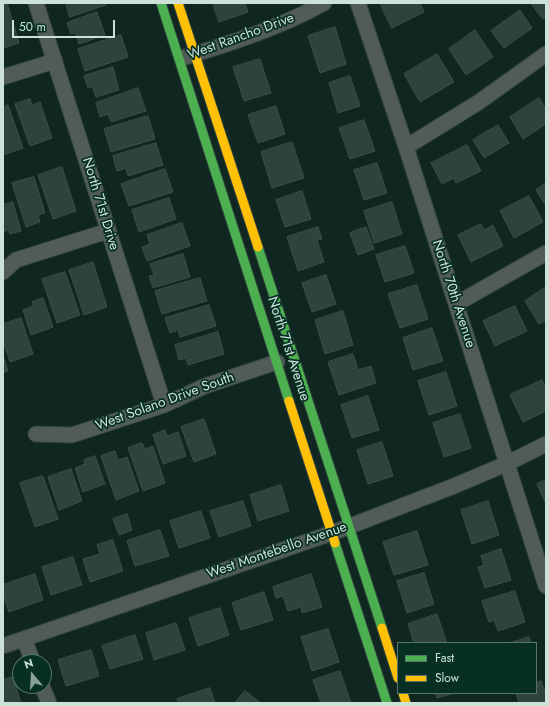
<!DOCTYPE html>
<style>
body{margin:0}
#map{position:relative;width:549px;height:706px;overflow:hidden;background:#102620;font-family:Jost,sans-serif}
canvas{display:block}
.frame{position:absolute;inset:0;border:4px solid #cce1d8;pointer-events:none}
.legend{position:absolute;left:397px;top:642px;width:140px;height:52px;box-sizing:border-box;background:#072f24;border:1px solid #56766c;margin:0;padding:5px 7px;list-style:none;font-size:12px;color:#cce1d8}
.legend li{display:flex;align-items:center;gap:8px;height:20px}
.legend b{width:20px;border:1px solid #56766c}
.north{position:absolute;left:12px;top:654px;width:40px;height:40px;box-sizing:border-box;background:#072f24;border:1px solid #56766c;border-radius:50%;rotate:342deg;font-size:11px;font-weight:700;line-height:16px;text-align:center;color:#cce1d8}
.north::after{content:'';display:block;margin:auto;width:14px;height:18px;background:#8aa098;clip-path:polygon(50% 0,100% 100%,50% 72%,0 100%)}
.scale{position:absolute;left:12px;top:20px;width:103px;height:18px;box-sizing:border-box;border:2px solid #cce1d8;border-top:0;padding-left:5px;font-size:12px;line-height:14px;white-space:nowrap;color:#cce1d8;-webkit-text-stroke:3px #072f24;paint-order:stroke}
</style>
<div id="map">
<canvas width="549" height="706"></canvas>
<div class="frame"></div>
<ul class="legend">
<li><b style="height:5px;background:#4caf50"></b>Fast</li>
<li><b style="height:5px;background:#ffc107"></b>Slow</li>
</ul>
<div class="north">N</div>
<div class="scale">50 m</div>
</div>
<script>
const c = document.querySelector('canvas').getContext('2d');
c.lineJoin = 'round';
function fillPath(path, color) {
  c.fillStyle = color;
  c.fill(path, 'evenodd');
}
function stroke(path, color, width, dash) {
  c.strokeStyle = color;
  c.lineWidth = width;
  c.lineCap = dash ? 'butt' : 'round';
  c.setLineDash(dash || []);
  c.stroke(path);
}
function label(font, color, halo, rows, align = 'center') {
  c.font = font + ' Jost,sans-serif';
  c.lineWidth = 3.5;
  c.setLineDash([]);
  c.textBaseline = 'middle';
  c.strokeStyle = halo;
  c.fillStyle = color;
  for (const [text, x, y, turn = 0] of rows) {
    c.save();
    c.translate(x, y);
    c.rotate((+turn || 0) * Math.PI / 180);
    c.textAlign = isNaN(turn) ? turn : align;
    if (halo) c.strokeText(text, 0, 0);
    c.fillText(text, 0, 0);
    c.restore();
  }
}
const building = new Path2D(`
 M3,3H7L19,43L3,48Z
 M66,3H106V5L70,17Z
 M213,3H245L248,12L219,22Z
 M380,3H420L424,12L392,28Z
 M531,3H546V17L543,19Z
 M520,10L532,28L504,48L491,31Z
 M97,12L105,35L79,44L75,33L71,34L67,23Z
 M335,27L346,64L320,73L308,36Z
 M475,30L493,57L466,75L449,49Z
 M121,35L128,57L85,71L78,49Z
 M437,54L454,82L420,102L404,74Z
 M260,59L271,93L244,101L233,67Z
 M113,67L119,90L96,97L92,86L88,88L84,76Z
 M350,76L360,106L338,113L329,83Z
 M138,88L146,111L111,122L108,114L100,117L96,103Z
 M539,98L546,109V124L523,139L510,117Z
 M30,99L32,105L40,102L52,138L30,146L15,104Z
 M8,105L23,148L3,155V107Z
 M276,106L285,134L258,143L248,115Z
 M148,116L155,139L111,152L104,129Z
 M364,120L375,151L350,159L339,128Z
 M498,125L509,143L484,158L473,140Z
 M292,142L304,178L272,188L261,152Z
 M156,143L163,165L128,176L126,168L117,171L113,156Z
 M467,145L481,171L456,183L454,178L442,184L431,163Z
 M377,163L387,193L364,200L354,170Z
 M62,167L76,211L53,219L38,175Z
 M165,169L173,192L129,206L121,184Z
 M34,177L45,213L38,215L40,222L26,227L12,183Z
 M546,183V206L536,190Z
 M302,191L311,219L285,227L276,200Z
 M529,196L543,222L514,238L500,211Z
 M169,198L176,219L139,232L132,210Z
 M13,202L21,231L10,234L8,230L3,232V205Z
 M392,202L402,234L374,243L364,211Z
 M182,223L190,246L147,261L142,247L150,244L147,235Z
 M481,224L484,230L493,225L503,246L471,262L458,235Z
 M318,227L322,239L317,240L324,262L298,271L287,237Z
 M366,227L374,249L358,255L350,233Z
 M405,246L414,273L385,282L376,255Z
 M183,254L190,277L153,288L149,276L154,275L150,264Z
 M93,262L107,307L84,315L69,270Z
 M65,272L80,315L57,323L42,279Z
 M326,275L336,304L312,312L302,283Z
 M200,278L207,301L162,314L155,291Z
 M417,285L428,319L400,328L388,294Z
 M546,287V320L539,324L525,301Z
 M43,298L53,327L31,335L23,310L33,306L32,302Z
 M209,305L216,326L180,337L178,330L170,333L165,318Z
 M515,306L527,331L495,346L483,321Z
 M343,311L353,345L325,354L315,320Z
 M21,318L33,354L10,362L3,341V324Z
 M432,328L443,361L413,370L403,338Z
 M218,332L224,354L188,365L186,358L179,360L175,345Z
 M353,354L358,370L371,366L376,383L339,395L328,362Z
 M3,355L8,371L3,373Z
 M446,372L457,406L429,415L418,381Z
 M542,380L546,388V411L523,422L510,395Z
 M368,396L379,430L352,438L341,405Z
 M460,414L471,448L444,457L433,423Z
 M204,419L216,454L194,462L181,427Z
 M165,430L167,436L178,432L186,456L163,464L153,435Z
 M382,442L393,476L368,484L357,450Z
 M142,443L145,449L153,446L165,483L143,491L128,448Z
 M115,451L118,460L127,457L139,491L116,500L101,456Z
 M95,456L105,484L83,492L75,468L85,464L84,460Z
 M71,469L82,501L59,510L48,477Z
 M43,476L58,519L35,527L20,483Z
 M546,480V504L537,484Z
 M281,485L289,511L258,521L250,495Z
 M243,501L251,526L219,537L210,511Z
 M488,501L499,535L472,544L461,510Z
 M201,511L210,538L179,548L170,521Z
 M127,514L132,530L119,535L113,519Z
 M160,530L169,556L135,566L127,541Z
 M417,531L428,565L394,575L383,542Z
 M113,540L123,571L90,582L83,559L100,554L97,545Z
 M501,549L511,580L485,588L478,567L484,565L481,556Z
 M73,557L82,585L51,595L42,567Z
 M424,573L434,604L407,613L397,581Z
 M35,574L43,600L9,612L3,595V585Z
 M311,574L322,607L302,613L301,607L288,611L283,596L276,598L273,587Z
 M515,591L525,622L498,631L494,620L489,622L482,601Z
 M264,592L273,620L241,630L232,603Z
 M220,608L229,635L198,646L189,618Z
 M437,614L447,643H414L408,624Z
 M176,623L185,650L154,660L146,633Z
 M328,629L339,662L312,671L301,637Z
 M135,635L143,659L110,669L102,646Z
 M529,637L531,643H510Z
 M91,650L99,676L66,686L58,660Z
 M340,671L351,703H321L313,680Z
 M13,677L21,703H3V680Z
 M541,681L546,695V703H519L516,693H536V683Z
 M210,688L215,703H179L177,699Z
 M245,691L261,703H235Z
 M436,693H454L437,698Z`);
fillPath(building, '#30423c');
stroke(building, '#3c4e48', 1);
const street = new Path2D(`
 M36,3L164,405
 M358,3L406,147L546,586
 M185,57C232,43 281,27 324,3
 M3,77L55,61
 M406,147L479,102L546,54
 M3,272L16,260L108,231
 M456,304L546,253
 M36,434L72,435L164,405L205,386L277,362
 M24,639L33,662
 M3,646L332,533L454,486L506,464L546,444
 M42,686L49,703`);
const fast = new Path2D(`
 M161,3L289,401
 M258,247L382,628
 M335,543L387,703`);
const slow = new Path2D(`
 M178,3L258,247
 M289,401L335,543
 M382,628L398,678
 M403,693L406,703`);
stroke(street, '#30423d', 17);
stroke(fast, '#30423d', 11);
stroke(slow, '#30423d', 11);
stroke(street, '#515c59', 15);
stroke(fast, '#4caf50', 9);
stroke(slow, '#ffc107', 9);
label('14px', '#cce1d8', '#072f24', [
 ["West Rancho Drive",241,37,-20],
 ["North 71st Drive",100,204,73],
 ["North 70th Avenue",453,294,72],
 ["North 71st Avenue",288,349,72],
 ["West Solano Drive South",165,402,-20],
 ["West Montebello Avenue",277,551,-19]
]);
</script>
